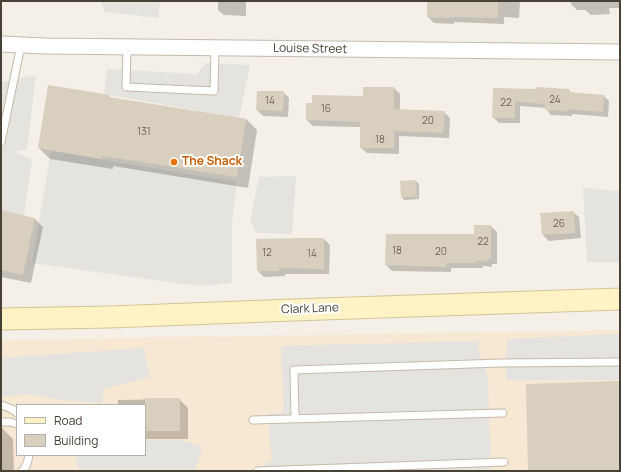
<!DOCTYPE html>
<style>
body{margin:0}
#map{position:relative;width:621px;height:472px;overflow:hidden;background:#f4f0e7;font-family:Manrope,sans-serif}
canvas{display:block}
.frame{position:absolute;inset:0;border:2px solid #474136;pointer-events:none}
.legend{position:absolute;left:16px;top:404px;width:130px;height:52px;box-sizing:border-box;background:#fff;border:1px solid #b5b3af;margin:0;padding:5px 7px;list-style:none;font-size:12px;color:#474136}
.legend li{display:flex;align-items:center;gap:8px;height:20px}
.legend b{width:20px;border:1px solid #b5b3af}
</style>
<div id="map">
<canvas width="621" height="472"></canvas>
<div class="frame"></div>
<ul class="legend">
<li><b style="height:5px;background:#fff3c6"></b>Road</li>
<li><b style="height:11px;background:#d9cfbf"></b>Building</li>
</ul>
</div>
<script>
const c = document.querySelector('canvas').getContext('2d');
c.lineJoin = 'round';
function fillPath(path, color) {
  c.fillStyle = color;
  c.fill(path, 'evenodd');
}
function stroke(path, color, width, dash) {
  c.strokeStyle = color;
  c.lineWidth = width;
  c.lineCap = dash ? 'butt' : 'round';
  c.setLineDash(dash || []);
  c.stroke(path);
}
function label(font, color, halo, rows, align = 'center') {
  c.font = font + ' Manrope,sans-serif';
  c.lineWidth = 4;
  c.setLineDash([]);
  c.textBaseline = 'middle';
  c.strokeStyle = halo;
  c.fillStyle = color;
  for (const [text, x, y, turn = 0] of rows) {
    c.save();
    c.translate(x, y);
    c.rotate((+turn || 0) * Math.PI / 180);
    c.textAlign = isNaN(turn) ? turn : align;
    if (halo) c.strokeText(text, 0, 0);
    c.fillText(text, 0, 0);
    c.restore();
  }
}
fillPath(new Path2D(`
 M620,330V471H1V340ZM17,405H145V455H17Z`), '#f6e8d2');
fillPath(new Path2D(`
 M101,1H160L158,18L105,12Z
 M206,63L250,65L239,118L104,94L107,69L197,74Z
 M36,75L27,150L14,151L32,160L24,215H1V82Z
 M51,151L237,182L232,223V283L198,286L32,263Z
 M296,176L292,234L256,233L250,221L259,177Z
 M583,188L620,191V262H587Z
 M620,334V380H506L507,339Z
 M478,341L479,352L481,356L488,378L491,471H265V463L270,462L272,459L269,434V413H281L284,409L281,346Z
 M144,348L150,377L103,389V403L70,401L27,394L1,397V358Z
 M145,440H181L203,447L195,469L196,471H81L75,461L80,455H145Z`), '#e5e3df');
fillPath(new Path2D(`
 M218,1H246V16L224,15L218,10Z
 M428,1H519L520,2L519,18L504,17V24L454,22V24L434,23L428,17Z
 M570,1H620V8H609L610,14L591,15L585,10H577L571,4Z
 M49,86L109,96L111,98L246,119L257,130L248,188L113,166V169L50,159L39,148Z
 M394,88L400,94V110L444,112L450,118L449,138L399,136V154L367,153L361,148V127L313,126L307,120L364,97Z
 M494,89L568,90L572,93L604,96L609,101L608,117L572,114V116L551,115L546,109V108L520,106V123H499L493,117Z
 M283,92L289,98L288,117L263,116L257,110Z
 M416,181L419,184V199L404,200L402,197Z
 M573,212L579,217L581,238L549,241L543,235Z
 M35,219L43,227L31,283L1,277V220Z
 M491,226L497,232V264H492V267L483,266V268H451V272L392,271L386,265L475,235Z
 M324,239L330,245L329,274H285V276L264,277L258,271Z
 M179,399L188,408V439H145V405H118V400Z
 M1,428H2L13,439L14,471H1Z`), '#0003');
fillPath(new Path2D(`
 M427,1H498V18L449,17V18L427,17Z
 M48,85L110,95L109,97L246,119L237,177L103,156L102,159L38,148Z
 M363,87H394V109L445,111L443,133L394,131V148H360V122L306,120V103H312V95L363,96Z
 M537,87L569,89V92L604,95L603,112L567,109V111L545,110V104L515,101V118H492L493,88L536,89Z
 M257,91H284L283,111L256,110Z
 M416,180L417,197H401L400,181Z
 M1,210L35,218L23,275L1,270Z
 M574,211L575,233L542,235L540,213Z
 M474,225H491V259H487V261H477V263H446V267L385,265L386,234H474Z
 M301,238H324V269L279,268V271H257L256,239Z
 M620,381V471H528L526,384Z
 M145,398H180V431H145Z`), '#d9cfbf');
const service = new Path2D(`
 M127,47L126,87L214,91L215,48
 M1,142L21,45
 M1,405L12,409L17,413
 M295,419L294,370L501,363L620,362
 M253,420L503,413
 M1,422H10L17,424
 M22,471C27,467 28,461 29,455
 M257,471L504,462`);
const minor = new Path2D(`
 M1,44L46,46L620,52`);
const secondary = new Path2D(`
 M1,319L110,317L293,310L620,299`);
stroke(service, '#c3bbac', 9);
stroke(minor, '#c3bbac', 17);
stroke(secondary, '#d5c596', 23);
stroke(service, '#fff', 7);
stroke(minor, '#fff', 15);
stroke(secondary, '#fff3c6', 21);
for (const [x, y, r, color] of [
 [174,162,4,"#e8710a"]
]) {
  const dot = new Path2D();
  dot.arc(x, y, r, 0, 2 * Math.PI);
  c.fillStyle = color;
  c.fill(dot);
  stroke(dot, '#fff', 1.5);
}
label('10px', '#6c6458', null, [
 ["24",555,100],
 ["14",270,101],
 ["22",506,103],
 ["16",326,109],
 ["20",428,121],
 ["131",144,132],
 ["18",380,140],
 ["26",559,224],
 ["22",483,242],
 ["18",397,251],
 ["20",441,252],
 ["12",267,253],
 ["14",312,254]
]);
label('12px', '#474136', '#fff', [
 ["Louise Street",310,49,1],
 ["Clark Lane",310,309,-2]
]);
label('bold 12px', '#c56008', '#fff', [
 ["The Shack",182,162]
], 'left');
</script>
